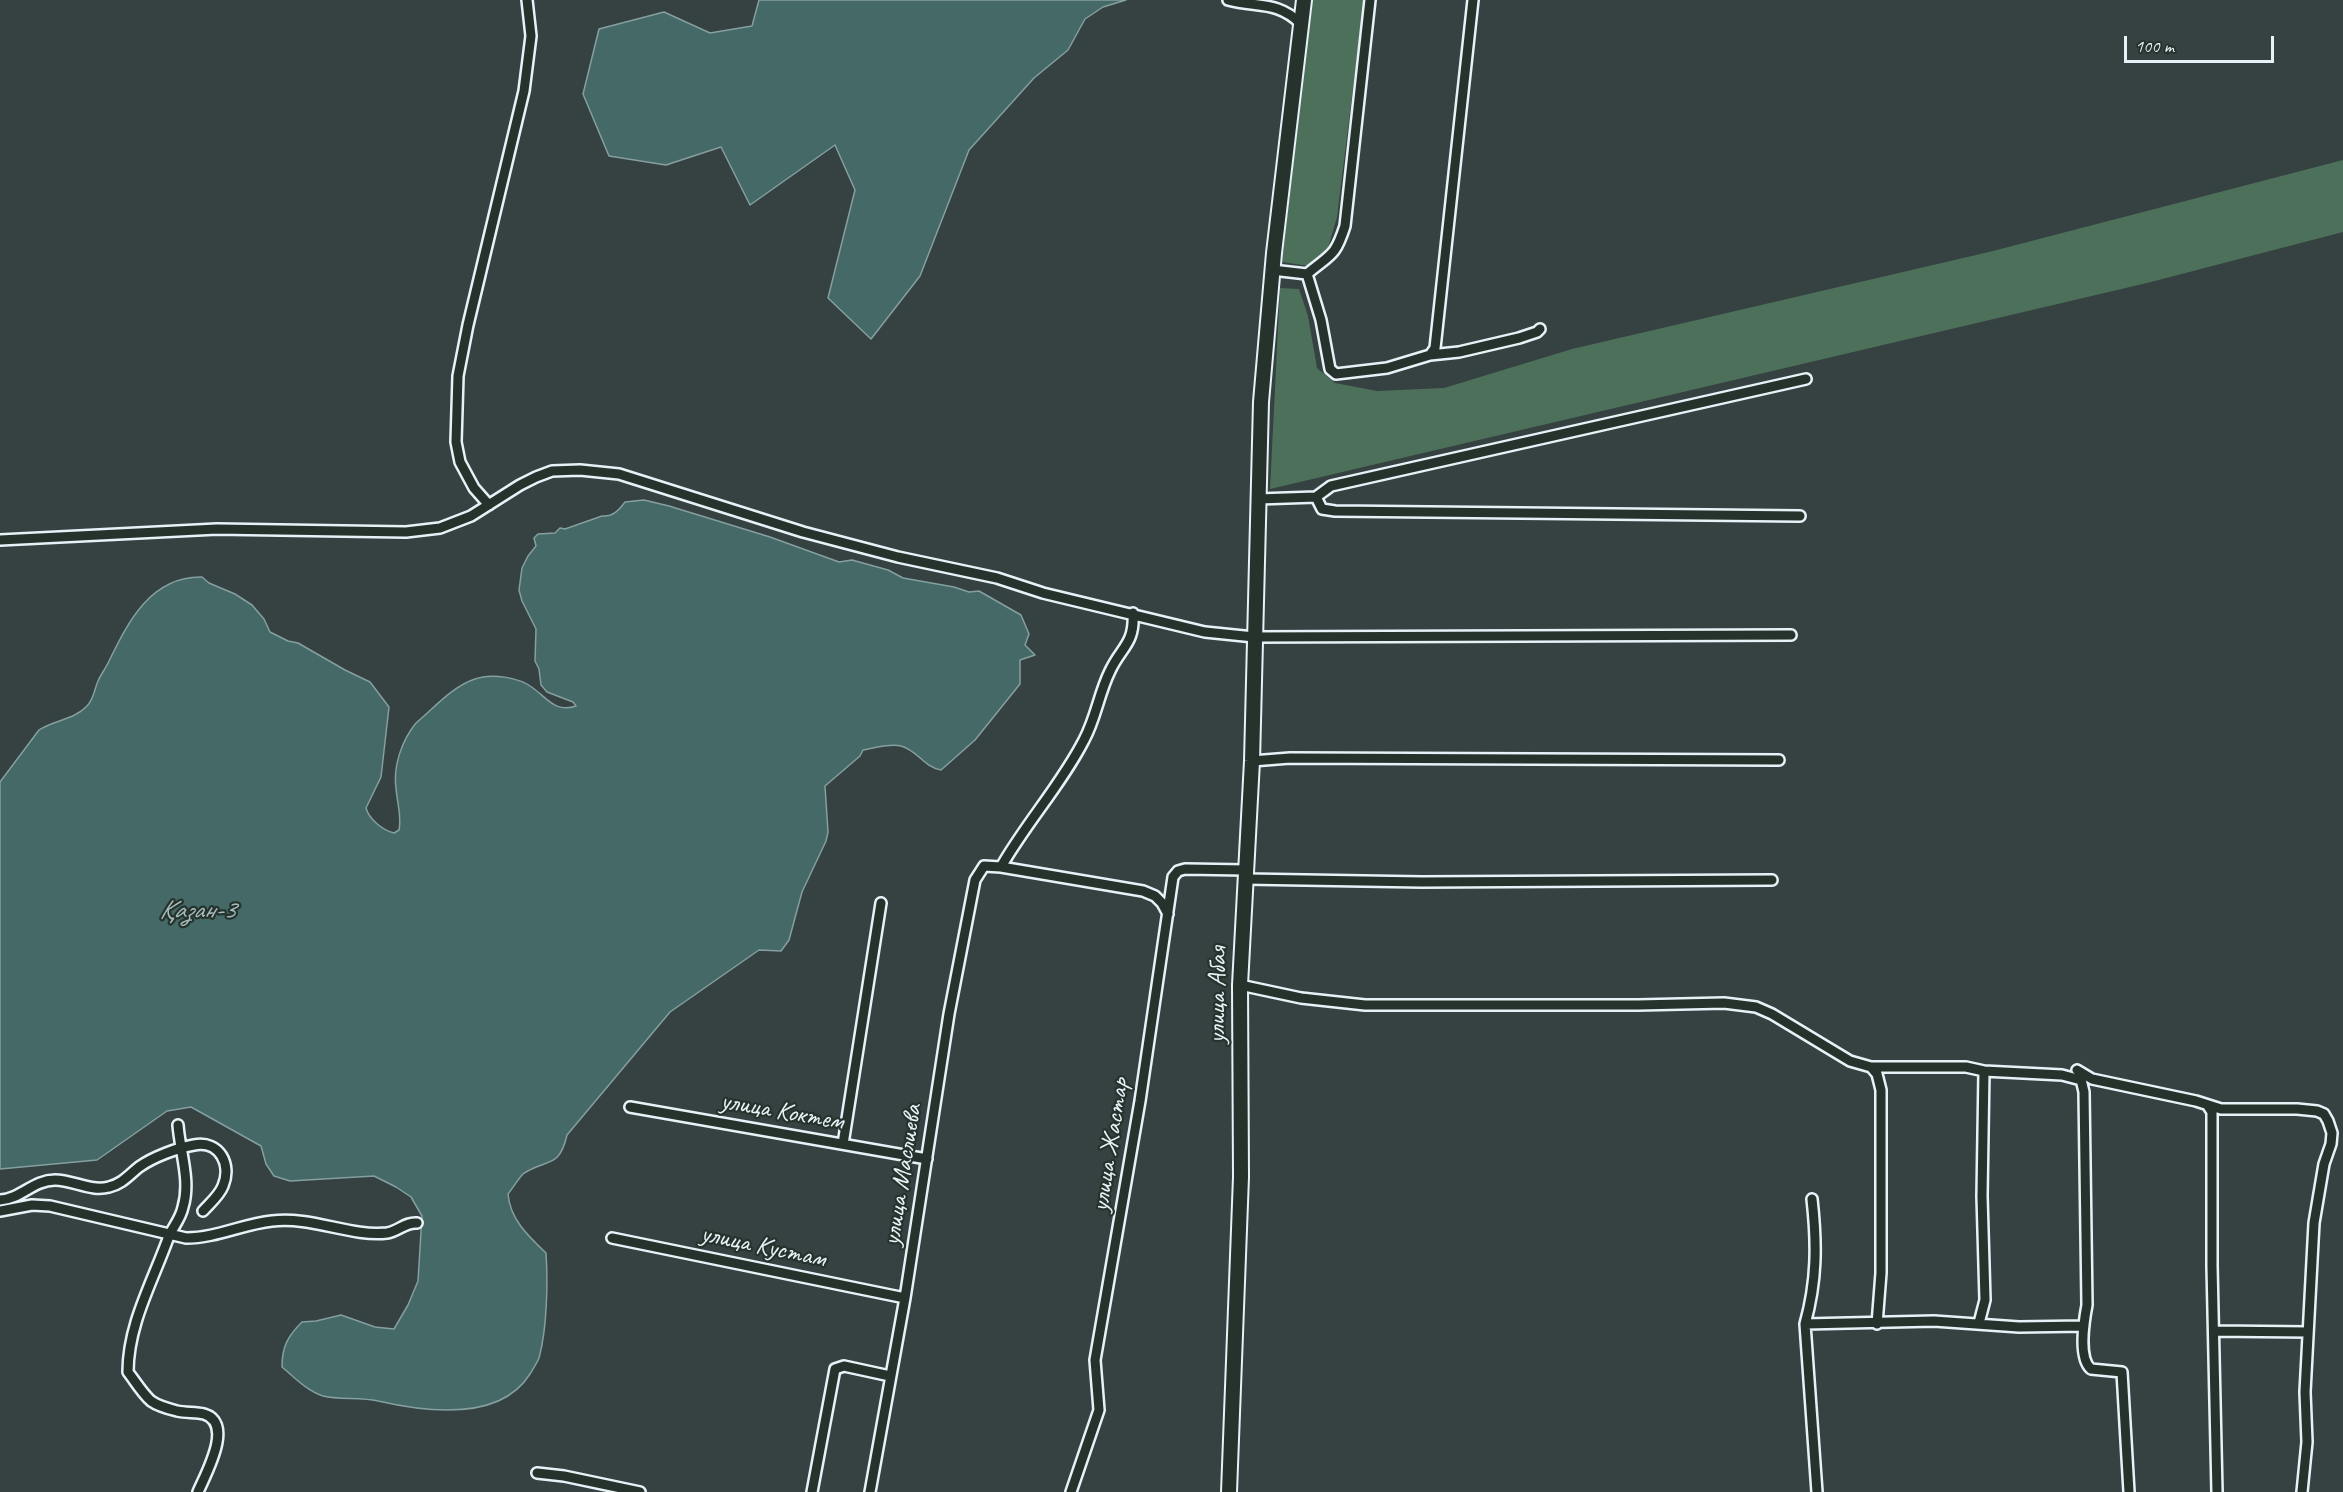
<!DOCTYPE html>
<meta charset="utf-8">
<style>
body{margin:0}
#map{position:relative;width:2343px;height:1492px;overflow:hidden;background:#354241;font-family:Caveat,sans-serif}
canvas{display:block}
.scale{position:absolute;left:2124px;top:36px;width:150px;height:27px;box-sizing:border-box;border:3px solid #e8f1f8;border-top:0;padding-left:8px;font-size:18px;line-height:21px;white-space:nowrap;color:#e8f1f8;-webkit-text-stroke:4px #26332d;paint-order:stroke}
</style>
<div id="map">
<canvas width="2343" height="1492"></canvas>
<div class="scale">100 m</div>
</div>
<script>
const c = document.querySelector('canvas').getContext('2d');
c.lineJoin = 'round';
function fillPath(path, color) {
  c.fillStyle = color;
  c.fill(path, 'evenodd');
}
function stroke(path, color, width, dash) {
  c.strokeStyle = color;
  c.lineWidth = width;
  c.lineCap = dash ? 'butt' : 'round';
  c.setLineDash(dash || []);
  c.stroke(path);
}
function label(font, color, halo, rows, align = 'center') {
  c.font = font + ' Caveat,sans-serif';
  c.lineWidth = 4.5;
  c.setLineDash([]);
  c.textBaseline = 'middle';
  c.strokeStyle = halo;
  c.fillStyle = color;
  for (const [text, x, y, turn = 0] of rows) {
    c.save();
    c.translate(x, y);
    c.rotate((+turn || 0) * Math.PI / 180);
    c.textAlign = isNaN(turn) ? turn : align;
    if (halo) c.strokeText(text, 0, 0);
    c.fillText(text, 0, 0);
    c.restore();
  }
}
fillPath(new Path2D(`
 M1312,0H1364L1337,217L1328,248L1309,266L1282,262Z
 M2343,160V232L2147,283L1270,489L1280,288L1299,289L1308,316L1317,368L1335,383L1377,391L1444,388L1572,349L1989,252Z`), '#4d705a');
const water = new Path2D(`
 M759,0H1126L1103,7L1085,19L1068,50L1034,78L969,150L920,276L871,339L828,298L855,190L835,145L750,205L721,147L666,165L609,156L583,94L599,29L664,12L710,33L752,26Z
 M644,500L669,506L770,537L839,562L852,560L888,570L903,578L954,587L969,592L979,591L1021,615L1029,634L1025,645L1035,655L1020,660V684L975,740L941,770C925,768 917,750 901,746C891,743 874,748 863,750L860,756L825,786L828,832L826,841L802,892L789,940L781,951L759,950L670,1012L567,1135C559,1170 546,1158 523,1174C518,1179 513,1188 508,1194C510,1219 528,1236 546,1253C548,1283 547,1329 539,1358C537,1363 533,1369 530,1374C500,1422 426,1412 378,1401C360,1397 339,1400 323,1396C307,1391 294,1377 282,1367C282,1346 288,1336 302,1322L316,1321L341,1315L375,1327L394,1329L408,1305L418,1281L422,1216L411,1197L396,1187L374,1176L290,1181L274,1176L266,1164L261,1146L191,1107L167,1111L97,1160L0,1169V782L39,730C54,720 74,720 87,706C94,699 94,690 98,681C101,674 106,668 109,661C128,622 151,576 202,577L209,583L235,594L252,605L264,619L270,632L288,641L298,643L345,670L370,682L389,707L381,777L366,808C369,819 382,830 394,833L399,830C402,815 397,803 396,788C393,766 402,740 416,723C434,708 453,686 475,679C491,673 519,677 533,688C548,699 556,713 576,706L573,702L547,692L541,685L539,669L535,661L536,629L522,601L519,590L522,568L528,556L536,546L534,538L538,534L555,533L560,528L565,529L602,516C613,517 619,510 625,502Z`);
fillPath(water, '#446967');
stroke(water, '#869fa1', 1.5);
const street = new Path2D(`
 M1228,0C1256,8 1277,0 1301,24
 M1272,270L1307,274C1331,254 1335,257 1345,226L1370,0
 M1307,274L1321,320L1330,369L1336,374L1387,368L1430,355L1459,352L1519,338L1537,332L1540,329
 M1430,355L1435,348L1473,0
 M1258,499L1316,497
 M489,505L474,488L460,462L456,442L458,376L468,325L524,91L531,36L527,0
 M1800,516L1335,511L1322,509L1316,497L1331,486L1806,379
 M0,540L217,529L406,532L440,528L471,516L520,485L536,477L552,471L580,470L619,474L803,532L898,557L997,578L1043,593L1205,632L1254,637L1791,635
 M1252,761L1290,758L1779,760
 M1001,867C1026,823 1061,785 1084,740C1096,718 1099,693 1110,671C1121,647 1135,644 1133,613
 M1246,879L1422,882L1772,880
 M1240,985L1301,998L1365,1005H1638L1724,1003L1756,1007L1772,1014L1850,1061L1871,1067H1966L1984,1071L2062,1075L2081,1080
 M1871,1067L1877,1074L1881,1090V1273L1877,1324
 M2077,1070L2092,1079L2196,1101L2221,1109H2297L2317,1111L2324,1114L2328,1121L2332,1133L2331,1144L2324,1164L2314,1223L2305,1392L2307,1442L2302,1492
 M2080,1075L2084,1092L2087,1305C2084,1321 2078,1358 2091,1369L2122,1372L2129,1492
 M2208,1106L2212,1112V1266L2217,1492
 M630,1107L927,1159
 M178,1125C180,1152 191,1181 183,1207C181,1218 173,1227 169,1236C153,1281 128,1324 128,1372C135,1381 142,1393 151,1401C158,1406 169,1409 177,1411C186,1413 196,1412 204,1414C235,1423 205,1475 198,1492
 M843,1144L881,903
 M1812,1199C1817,1244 1817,1281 1805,1324L1817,1492
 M0,1200C21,1199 33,1180 55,1180C73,1180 91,1192 109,1187C122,1184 129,1175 139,1167C153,1157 177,1148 194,1145C220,1140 232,1165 223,1186C219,1196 210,1203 203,1211
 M0,1211L32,1205L50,1206L186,1238C216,1238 243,1224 272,1221C312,1216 350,1237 387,1233C399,1231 405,1222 417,1223
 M612,1238L905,1298
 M1979,1323L1985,1300L1982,1196L1984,1071
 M1805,1324L1934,1321L2019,1327L2084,1326
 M2214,1331L2308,1332
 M537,1473L564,1476L640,1492
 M812,1492L835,1369L844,1366L890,1376
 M870,1492L905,1298L949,1014L975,880L984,866L1001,867L1143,891L1155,896L1162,903L1168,914
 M1071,1492L1099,1410L1095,1360L1140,1101L1173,877L1178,871L1185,869L1246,870`);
const secondary = new Path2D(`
 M1229,1492L1241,1177L1240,985L1252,761L1261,402L1274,253L1304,0`);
stroke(street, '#e8f1f8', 14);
stroke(secondary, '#e8f1f8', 18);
stroke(street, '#26332d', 9);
stroke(secondary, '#26332d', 14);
label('26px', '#e8f1f8', '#26332d', [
 ["улица Абая",1218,995,-89],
 ["улица Коктем",782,1112,10],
 ["улица Жастар",1111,1145,-81],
 ["улица Маслиева",903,1175,-81],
 ["улица Кустам",763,1247,12]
]);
label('italic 27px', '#a6bbbe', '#26332d', [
 ["Қазан-3",197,911]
]);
</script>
